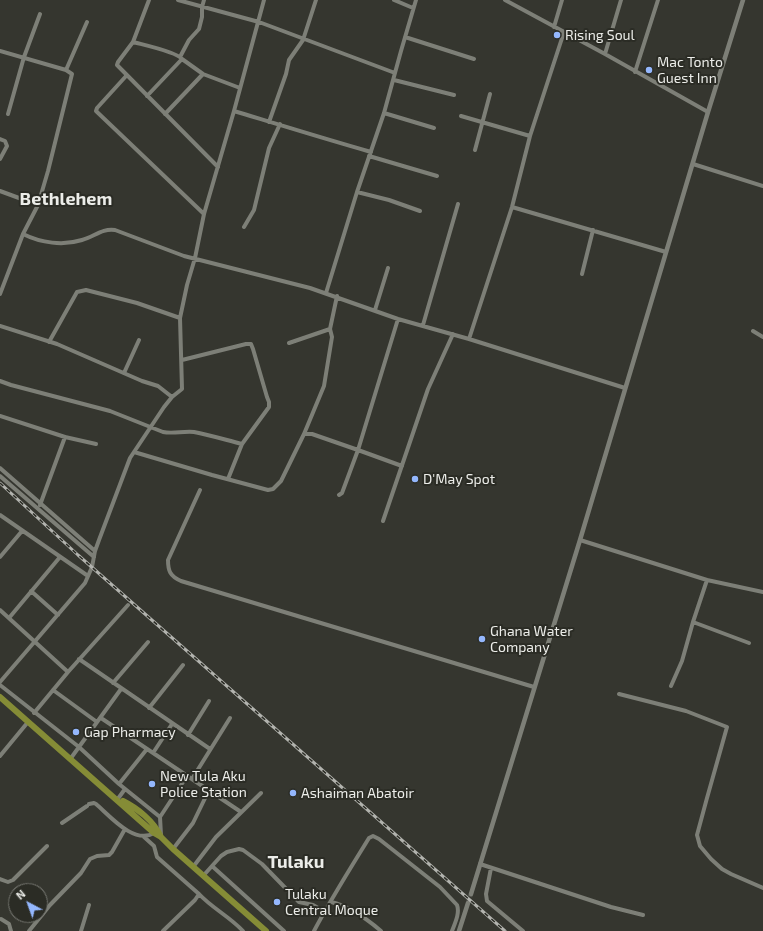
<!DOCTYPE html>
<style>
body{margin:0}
#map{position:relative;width:763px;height:931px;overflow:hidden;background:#35362f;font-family:"Exo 2",sans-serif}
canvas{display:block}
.north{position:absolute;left:8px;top:883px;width:40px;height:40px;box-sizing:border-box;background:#2b2c25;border:1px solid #787973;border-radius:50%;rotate:319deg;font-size:11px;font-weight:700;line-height:16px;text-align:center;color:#ecede9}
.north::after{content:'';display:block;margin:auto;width:14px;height:18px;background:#94b7fd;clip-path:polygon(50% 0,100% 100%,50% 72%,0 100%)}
</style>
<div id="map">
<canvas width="763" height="931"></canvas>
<div class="north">N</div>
</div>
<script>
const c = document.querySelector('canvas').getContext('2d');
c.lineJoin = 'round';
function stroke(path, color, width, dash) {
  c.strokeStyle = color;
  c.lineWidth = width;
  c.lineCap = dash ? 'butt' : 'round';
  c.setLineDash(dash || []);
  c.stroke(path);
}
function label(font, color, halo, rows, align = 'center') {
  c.font = font + ' "Exo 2",sans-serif';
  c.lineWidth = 4;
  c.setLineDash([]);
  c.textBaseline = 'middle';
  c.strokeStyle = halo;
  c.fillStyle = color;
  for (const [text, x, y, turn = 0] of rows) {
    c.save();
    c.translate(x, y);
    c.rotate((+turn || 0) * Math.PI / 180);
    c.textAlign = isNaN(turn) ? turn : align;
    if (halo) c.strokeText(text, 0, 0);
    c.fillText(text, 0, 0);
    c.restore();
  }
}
stroke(new Path2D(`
 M468,903L471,894`), '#50514b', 4.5, [4.5, 2]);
stroke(new Path2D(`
 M149,0L133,42L118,62L117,65L218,167
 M178,0L259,22L395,73
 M394,0L413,8
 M505,0L605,54L708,112
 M554,27L562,0
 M405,37L474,59
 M133,42C144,45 177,52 182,59L147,96
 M0,51L66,70L72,74L48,171L38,205
 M605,54L621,0
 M180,57L189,40L199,29L202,17V7L204,0
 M182,59L203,74
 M66,70L87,22
 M635,72L658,0
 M127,75L97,108L96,111L204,214
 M394,80L454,95
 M234,111C280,125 325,139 371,152
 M384,113L434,128
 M8,114L24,57L40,14
 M165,114L203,74L240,88
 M461,116L530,136
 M269,122L286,74L289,60L303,40L316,0
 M0,139L5,141L7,146L0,159
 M475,150L490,94
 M369,156L437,176
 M693,164L763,186
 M0,191L38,205L23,234
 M357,192L389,200L420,211
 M512,207L666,252
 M244,227L254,210L269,148L280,124
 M582,274L593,230
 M326,293L357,192L384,113L401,51L416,0
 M0,294L23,234C41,243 63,246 82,240C94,237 102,228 115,230L184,256L310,288L398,319L469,339L625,388
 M337,296L330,329L332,337L324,386L304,434H312L358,450L342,493L339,495
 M375,310L388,268
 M398,319L358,450L402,466
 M423,325L458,204
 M0,326L57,344L142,381L158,386L172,397
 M753,331L763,337
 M469,339L512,207L530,136L564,32
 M49,342L77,292L86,290L137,303L180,318
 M289,343L330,329
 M182,360L246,344H251L253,349L267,397L269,402V407L242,444L228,479
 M124,373L139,340
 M0,381L11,385L110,411L163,432C173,434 183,431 194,432C210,435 226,440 242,444
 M0,416L65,437L96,444
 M134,452L212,475L268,490L273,489L281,481L304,434
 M0,468L95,551
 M0,476L94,557
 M200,490L168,560C168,571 170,576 181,581L534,687
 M40,505L65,437
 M0,515L88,576
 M383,521L428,389L453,334
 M580,540L707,580L763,592
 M0,557L22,531
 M31,591L58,615
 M0,610L68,672L34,713
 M9,618L60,557
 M693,622L749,643
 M79,659L210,749
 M68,672L128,605
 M0,682L85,583L92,567L95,551L99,540L130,458L164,407L172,397L182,389L180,318L187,285L195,258L204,214L234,111L264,0
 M113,683L148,642
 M0,685L79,747L119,784L160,817
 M671,686L682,661L693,622L707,580
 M53,690L97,722
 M619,694L686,711L727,727L707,798L697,835L700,846L711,859L722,869L731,874L763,888
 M149,708L183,665
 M101,718L241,812
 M188,735L209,701
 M153,753L172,724
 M0,756L28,722
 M71,758L121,689
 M192,779L230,718
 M119,784L147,749
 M117,800L125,789
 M89,804L94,803L96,804C110,816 134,845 154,833
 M62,823L87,806
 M161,835L160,817L187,776
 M143,836L154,846L157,857L199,894
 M173,849L193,823L209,790
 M480,864L611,907L643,915
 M212,866L284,931
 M193,867L216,837L261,793
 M491,868L486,894L487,901L523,931
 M203,876L221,856L227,852L239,849L243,850L262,864L299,902L313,905L325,912
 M0,879L8,882L13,880L47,846
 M331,902C349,906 367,919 381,931
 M1,919L9,924L11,931
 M29,931L50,905L81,873L90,859L97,856L109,855L112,852L125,829
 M81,931L89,905
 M163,931L195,900L199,894C212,908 230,917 243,931
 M314,931C331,899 350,869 369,838L373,836L379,839L440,887L457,905C460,913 455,923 452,931`), '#7d7f77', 4);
stroke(new Path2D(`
 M471,894L580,540L708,112L743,0
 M459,931L468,903`), '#7d7f77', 4.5);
stroke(new Path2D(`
 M0,697L154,833L161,837L173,849L266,931
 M123,801C137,808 154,821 161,837`), '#858c36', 6);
const rail = new Path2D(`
 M0,483L78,555L505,931`);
stroke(rail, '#b2b3ae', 3);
stroke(rail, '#2b2c25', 1.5, [4.5]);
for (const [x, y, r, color] of [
 [557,35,4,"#94b7fd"],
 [649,70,4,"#94b7fd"],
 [415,479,4,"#94b7fd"],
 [482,639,4,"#94b7fd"],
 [76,732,4,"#94b7fd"],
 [152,784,4,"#94b7fd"],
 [293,793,4,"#94b7fd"],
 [277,902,4,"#94b7fd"]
]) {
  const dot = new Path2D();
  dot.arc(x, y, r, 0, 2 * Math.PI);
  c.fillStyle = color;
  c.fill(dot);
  stroke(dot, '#2b2c25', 1.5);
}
label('14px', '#ecede9', '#2b2c25', [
 ["Rising Soul",565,35],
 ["Mac Tonto",657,62],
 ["Guest Inn",657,78],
 ["D'May Spot",423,479],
 ["Ghana Water",490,631],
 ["Company",490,647],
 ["Gap Pharmacy",84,732],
 ["New Tula Aku",160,776],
 ["Police Station",160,792],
 ["Ashaiman Abatoir",301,793],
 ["Tulaku",285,894],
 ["Central Moque",285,910]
], 'left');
label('bold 18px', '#ecede9', '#2b2c25', [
 ["Bethlehem",66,199],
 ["Tulaku",296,862]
]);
</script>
